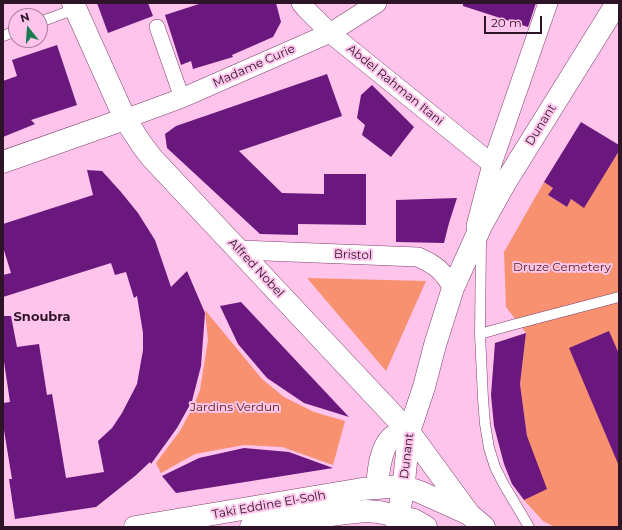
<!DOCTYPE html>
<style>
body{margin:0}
#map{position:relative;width:622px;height:530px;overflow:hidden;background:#fec4eb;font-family:Montserrat,sans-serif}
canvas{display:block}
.frame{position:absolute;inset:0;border:4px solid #2e1427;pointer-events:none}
.north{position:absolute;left:8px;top:8px;width:40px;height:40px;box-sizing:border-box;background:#fec4eb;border:1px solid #ab7e9d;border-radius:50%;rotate:343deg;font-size:11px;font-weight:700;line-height:16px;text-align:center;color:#2e1427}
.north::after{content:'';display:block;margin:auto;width:14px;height:18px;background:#1b794f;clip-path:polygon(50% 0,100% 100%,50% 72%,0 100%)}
.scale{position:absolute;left:484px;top:16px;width:58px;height:18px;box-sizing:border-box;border:2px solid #2e1427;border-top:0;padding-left:5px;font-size:12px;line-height:14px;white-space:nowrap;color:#2e1427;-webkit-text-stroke:3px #fec4eb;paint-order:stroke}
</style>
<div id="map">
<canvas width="622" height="530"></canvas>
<div class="frame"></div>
<div class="north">N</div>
<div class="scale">20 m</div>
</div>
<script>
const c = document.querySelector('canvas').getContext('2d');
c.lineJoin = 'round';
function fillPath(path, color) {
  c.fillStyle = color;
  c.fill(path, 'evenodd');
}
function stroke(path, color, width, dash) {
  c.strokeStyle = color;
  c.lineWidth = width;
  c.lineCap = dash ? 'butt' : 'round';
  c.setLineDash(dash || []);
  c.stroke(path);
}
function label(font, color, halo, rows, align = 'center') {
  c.font = font + ' Montserrat,sans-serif';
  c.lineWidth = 4;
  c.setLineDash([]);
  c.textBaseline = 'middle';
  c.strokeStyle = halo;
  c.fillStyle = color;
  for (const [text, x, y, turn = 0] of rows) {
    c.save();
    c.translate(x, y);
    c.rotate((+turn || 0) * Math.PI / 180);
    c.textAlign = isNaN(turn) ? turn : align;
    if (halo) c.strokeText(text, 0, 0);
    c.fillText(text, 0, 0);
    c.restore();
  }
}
fillPath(new Path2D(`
 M619,151V527H555L543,521L524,500L527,436L520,384L526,333L506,307L504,252L544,182L553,187L549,196L567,207L571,199L584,207Z
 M307,278L426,281L386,371Z
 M205,310L262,379L284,397L314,412L345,421L333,465L282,447L244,445L195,454L161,473L156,463L180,431L193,407L200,390L208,340Z`), '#f7916f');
fillPath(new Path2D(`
 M97,3H148L153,16L108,33Z
 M202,3H276L281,22L273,37L232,55L233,57L193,69L191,61L181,65L165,15Z
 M463,3H536L528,27L463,6Z
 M57,45L77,105L31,120L35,124L3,137V81L17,76L12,60Z
 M327,74L342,116L239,151L282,193L324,194V174H366V225L298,224V235L260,234L167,148L165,134L176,126Z
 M372,85L414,127L391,157L362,135L365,125L357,118L361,95Z
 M581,122L619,145V151L584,208L571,199L567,207L548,195L553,188L544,182Z
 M87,170L102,171L121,192L138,213L155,240L171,287L187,271L205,313L201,366L192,401L177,428L151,464L150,462L135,476L96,507L15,519L9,479H12L3,424V403L10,402L3,355V316H11L17,347L39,344L47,395L52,394L66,478L104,472L98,441L112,428L122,413L137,384L143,350V333L137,296L134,298L126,272L115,275L111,263L3,297V275L11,273L3,247V224L93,195Z
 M457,198L449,223L444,243L396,242V200Z
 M241,302L349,417L304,403L267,378L238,344L220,306Z
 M609,331L619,354V466L569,348Z
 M526,333L520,384L527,436L547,489L524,500L512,484L504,464L494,426L491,395L495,343Z
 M244,448L289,452L333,468L176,493L162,476L199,458Z`), '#6a177e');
const service = new Path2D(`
 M40,22L75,9
 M3,36L16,31
 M481,240L480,334L483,399L485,424L489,448L495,467L503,483L529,527
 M480,334L512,325L619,297`);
const pedestrian = new Path2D(`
 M157,27L182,98`);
const minor = new Path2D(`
 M301,3L306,9L330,33L492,164
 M125,119L182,98L330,33L377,3
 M476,226L492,164L548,3
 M240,250L418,257C436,265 443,271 453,288`);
const tertiary = new Path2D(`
 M73,3L125,119L142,145L152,158L409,432L469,514
 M3,162L125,119
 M397,527L404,482L409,432L424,387L435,345L453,288L481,226L505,183L617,3`);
const secondary = new Path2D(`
 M377,488C378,474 380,445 394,436C399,433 404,433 409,432
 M135,527L362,489L403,486L420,492L469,514L484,527
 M251,527L309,518L346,513L366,511L379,512L414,520L426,527`);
stroke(service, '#7d3f6c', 11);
stroke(pedestrian, '#7d3f6c', 16);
stroke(minor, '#7d3f6c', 20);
stroke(tertiary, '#7d3f6c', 23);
stroke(secondary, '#7d3f6c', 23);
stroke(service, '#fff', 10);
stroke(pedestrian, '#fff', 15);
stroke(minor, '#fff', 19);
stroke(tertiary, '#fff', 22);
stroke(secondary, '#fff', 22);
label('12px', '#2e1427', '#fec4eb', [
 ["Madame Curie",254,66,-24],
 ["Abdel Rahman Itani",395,85,39],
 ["Dunant",541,125,-58],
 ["Bristol",353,255,2],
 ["Alfred Nobel",256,268,47],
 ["Dunant",407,456,-83],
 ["Taki Eddine El-Solh",269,505,-10]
]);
label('12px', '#592616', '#fec4eb', [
 ["Druze Cemetery",562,267],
 ["Jardins Verdun",235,407]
]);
label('bold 13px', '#2e1427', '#fec4eb', [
 ["Snoubra",42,317]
]);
</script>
